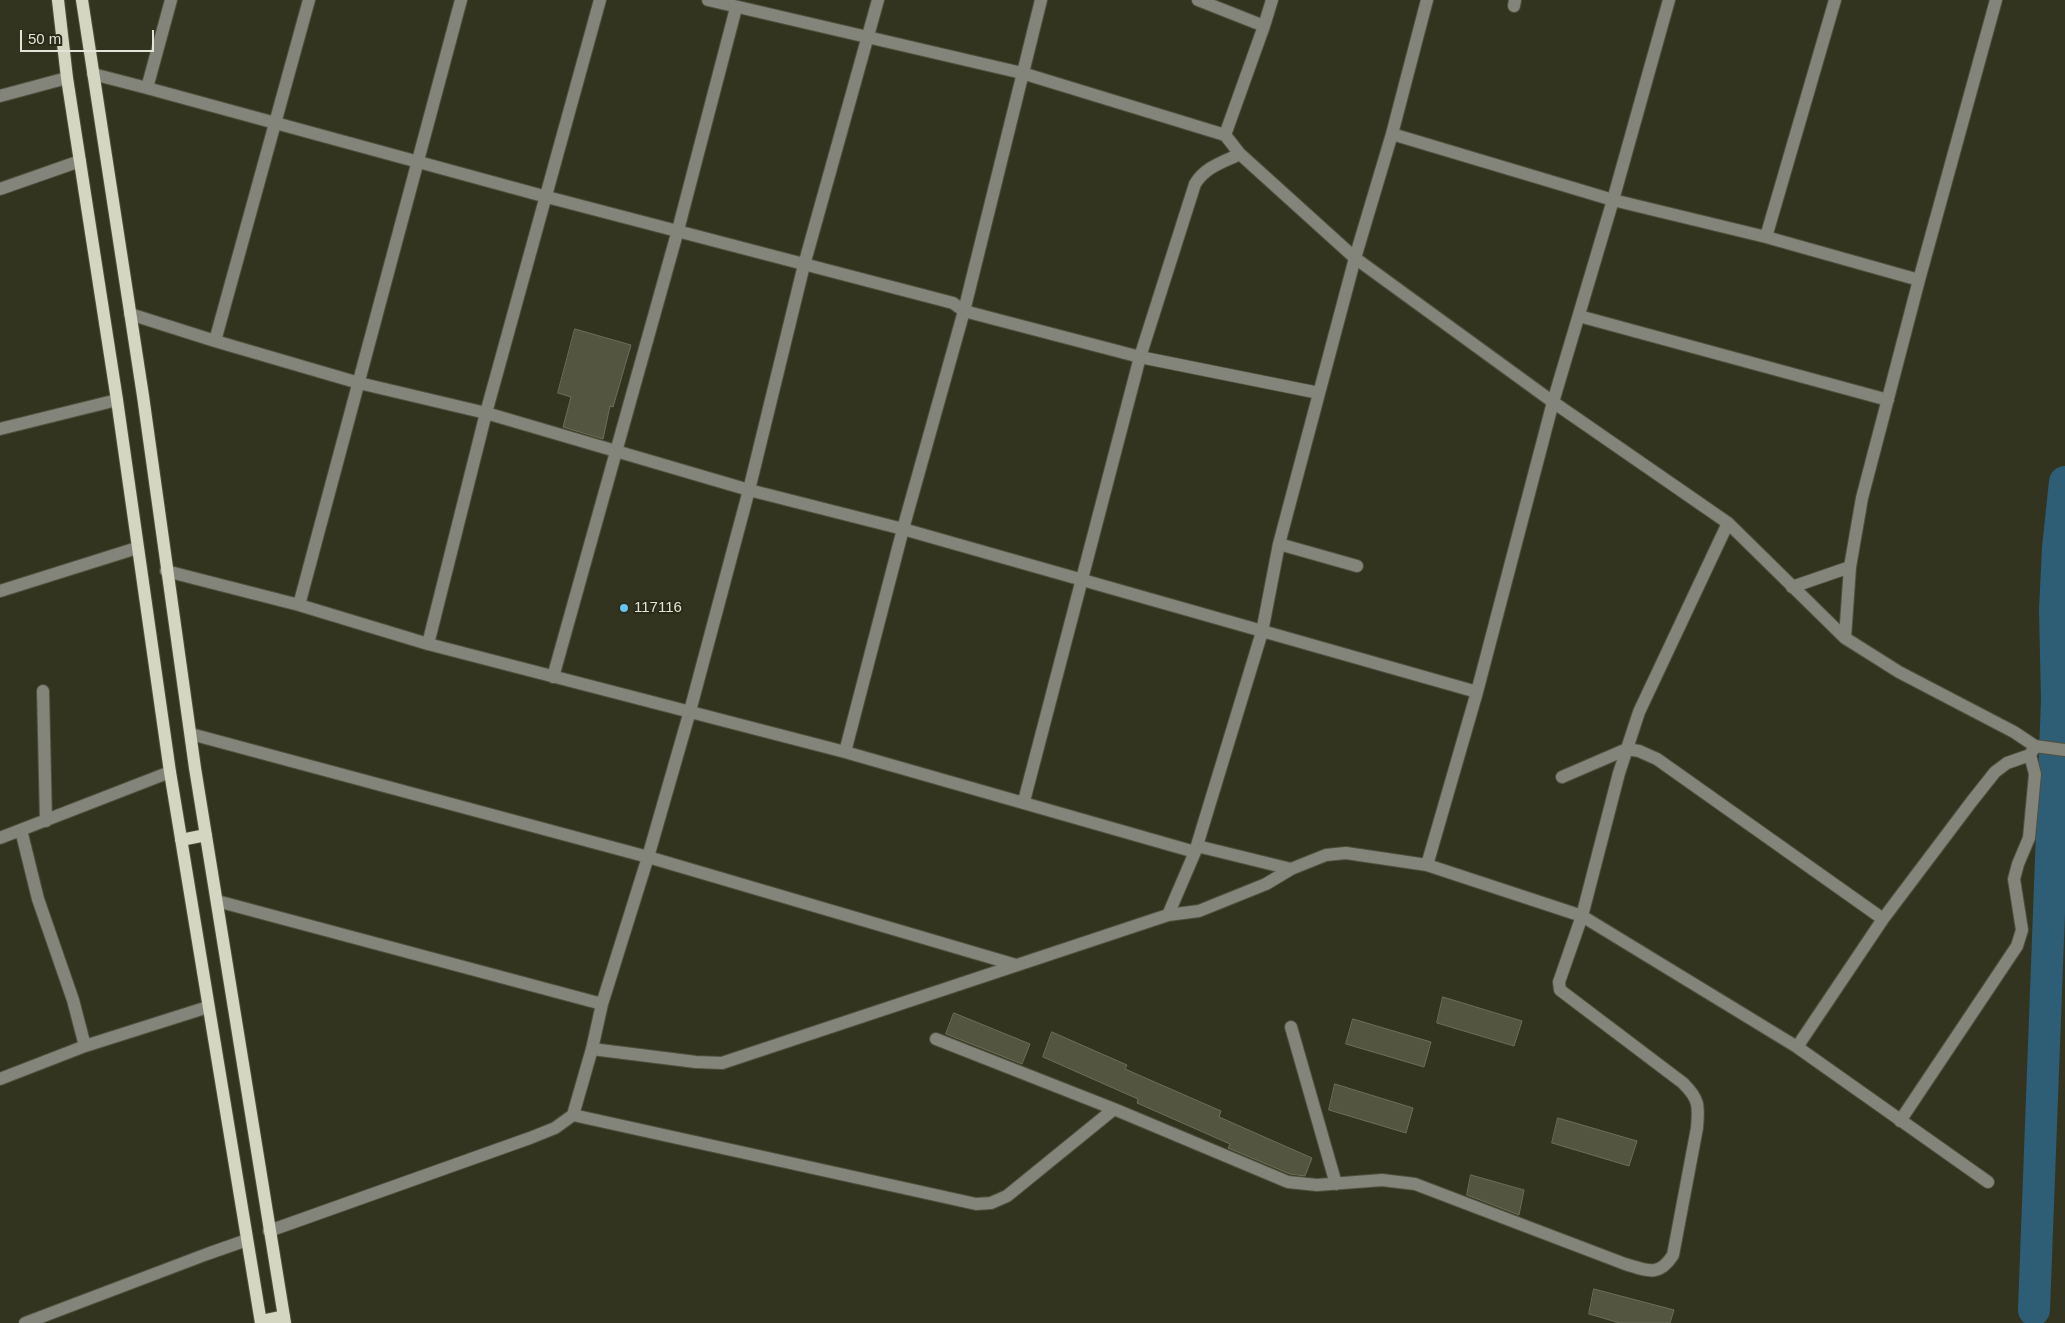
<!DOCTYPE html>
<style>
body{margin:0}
#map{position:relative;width:2065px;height:1323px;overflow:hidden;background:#333420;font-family:Helvetica,sans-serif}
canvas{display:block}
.scale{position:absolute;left:20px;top:30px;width:134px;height:22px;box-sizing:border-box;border:2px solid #e3e4d8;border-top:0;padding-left:6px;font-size:15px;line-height:18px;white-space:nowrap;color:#e3e4d8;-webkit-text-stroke:4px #292a17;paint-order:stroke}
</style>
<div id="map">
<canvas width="2065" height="1323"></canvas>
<div class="scale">50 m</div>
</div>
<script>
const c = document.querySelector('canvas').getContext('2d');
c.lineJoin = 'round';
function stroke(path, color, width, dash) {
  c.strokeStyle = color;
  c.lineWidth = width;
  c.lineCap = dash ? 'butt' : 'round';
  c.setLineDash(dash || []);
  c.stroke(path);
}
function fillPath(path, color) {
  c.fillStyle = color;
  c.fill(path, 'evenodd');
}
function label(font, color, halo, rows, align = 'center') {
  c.font = font + ' Helvetica,sans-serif';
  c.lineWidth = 4;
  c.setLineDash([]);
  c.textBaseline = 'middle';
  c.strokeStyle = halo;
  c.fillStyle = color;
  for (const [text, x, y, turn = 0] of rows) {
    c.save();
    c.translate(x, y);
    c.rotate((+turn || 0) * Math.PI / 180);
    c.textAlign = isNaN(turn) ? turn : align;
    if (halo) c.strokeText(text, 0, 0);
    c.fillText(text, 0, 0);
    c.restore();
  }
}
stroke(new Path2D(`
 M2034,1310L2057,700L2055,610L2058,548L2065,482`), '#2e5e76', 32);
const building = new Path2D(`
 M575,329L631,345L613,407L610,406L603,439L563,427L571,397L558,393Z
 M1443,997L1522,1021L1514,1046L1437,1023Z
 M954,1013L1030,1044L1022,1064L946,1034Z
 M1353,1019L1431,1042L1424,1067L1346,1044Z
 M1052,1032L1127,1065L1125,1069L1221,1111L1219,1117L1312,1158L1305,1176L1290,1174L1228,1148L1230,1144L1137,1103L1138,1099L1043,1057Z
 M1335,1084L1413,1108L1406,1133L1329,1110Z
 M1558,1118L1637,1141L1629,1166L1552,1143Z
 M1471,1175L1524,1190L1519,1215L1467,1195Z
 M1594,1289L1674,1310L1670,1323H1620L1589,1314Z`);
fillPath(building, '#545541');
stroke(building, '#6c6e58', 1);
const minor = new Path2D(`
 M171,0L147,88L547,197L953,303L964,311L1140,357L1319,393
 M708,0L1022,73L1225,135L1240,154L1355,258L1553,402L1728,523L1845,638L1899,672L2014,732L2035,746L2065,750
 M1198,0L1264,26L1225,135
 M1514,6L1515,0
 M1264,26L1272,0
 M93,74L147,88
 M0,96L67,78
 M1392,134L1613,200L1766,237L1919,280
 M0,189L80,161
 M1766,237L1835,0
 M130,314L215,341L359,383L486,413L749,490L903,529L1477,692
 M1579,316L1888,400
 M215,341L309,0
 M0,429L117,400
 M1279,544L1357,566
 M166,571L299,605L428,644L845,752L1195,852
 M1792,587L1850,567
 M0,591L137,548
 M299,605L461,0
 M1845,638L1850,567L1862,498L1919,280L1996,0
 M428,644L486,413L600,0
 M553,677L678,230L736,8
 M43,691L46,821
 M191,734L648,857L1016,965
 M845,752L903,529L964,311L1041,0
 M1562,777L1627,749L1639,751L1657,759L1883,919
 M1024,801L1140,357L1195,184C1205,167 1223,162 1240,154
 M21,830L38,899L73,1000L85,1046
 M0,838L170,772
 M1197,846L1291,869
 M1427,865L1477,692L1553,402L1613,200L1669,0
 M217,901L602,1004
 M1168,915L1195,852L1262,632L1279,544L1355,258L1392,134L1427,0
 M1291,1027L1336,1184
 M936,1039L1114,1109
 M1797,1047L1883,919L1972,801L1995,772L2007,763L2030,755
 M592,1049L696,1062L722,1063L1168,915L1199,911L1266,884L1291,869L1326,855L1346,853L1427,865L1582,916L1797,1047L1988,1182
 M0,1079L85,1046L208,1007
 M573,1115L976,1204L991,1203L1007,1196L1114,1109L1288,1182L1317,1185L1382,1180L1415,1184L1625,1264C1648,1271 1659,1277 1673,1255L1697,1128C1699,1105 1699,1099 1683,1083L1560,990L1559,982L1582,916L1619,773L1639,712L1728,523
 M1900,1121L2017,946L2022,930L2014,879L2018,864L2029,838L2035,774L2030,755L2035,746
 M269,1231L530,1138L555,1128L573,1115L592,1049L602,1004L648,857L690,711L749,490L804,265L878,0
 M25,1323L207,1254L247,1240`);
const major = new Path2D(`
 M58,0L67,78L117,400L170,772L261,1323
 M82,0L143,396L195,768L285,1323
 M181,840L206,835
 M261,1321L284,1316`);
stroke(minor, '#4f503d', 14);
stroke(major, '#4f503d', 14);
stroke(minor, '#83847a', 12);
stroke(major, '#d4d6c1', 12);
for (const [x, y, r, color] of [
 [624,608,5,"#69c4f1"]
]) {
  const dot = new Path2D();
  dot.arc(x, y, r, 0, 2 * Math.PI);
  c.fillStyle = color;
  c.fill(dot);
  stroke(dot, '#292a17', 2);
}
label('15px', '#e3e4d8', '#292a17', [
 ["117116",634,608]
], 'left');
</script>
